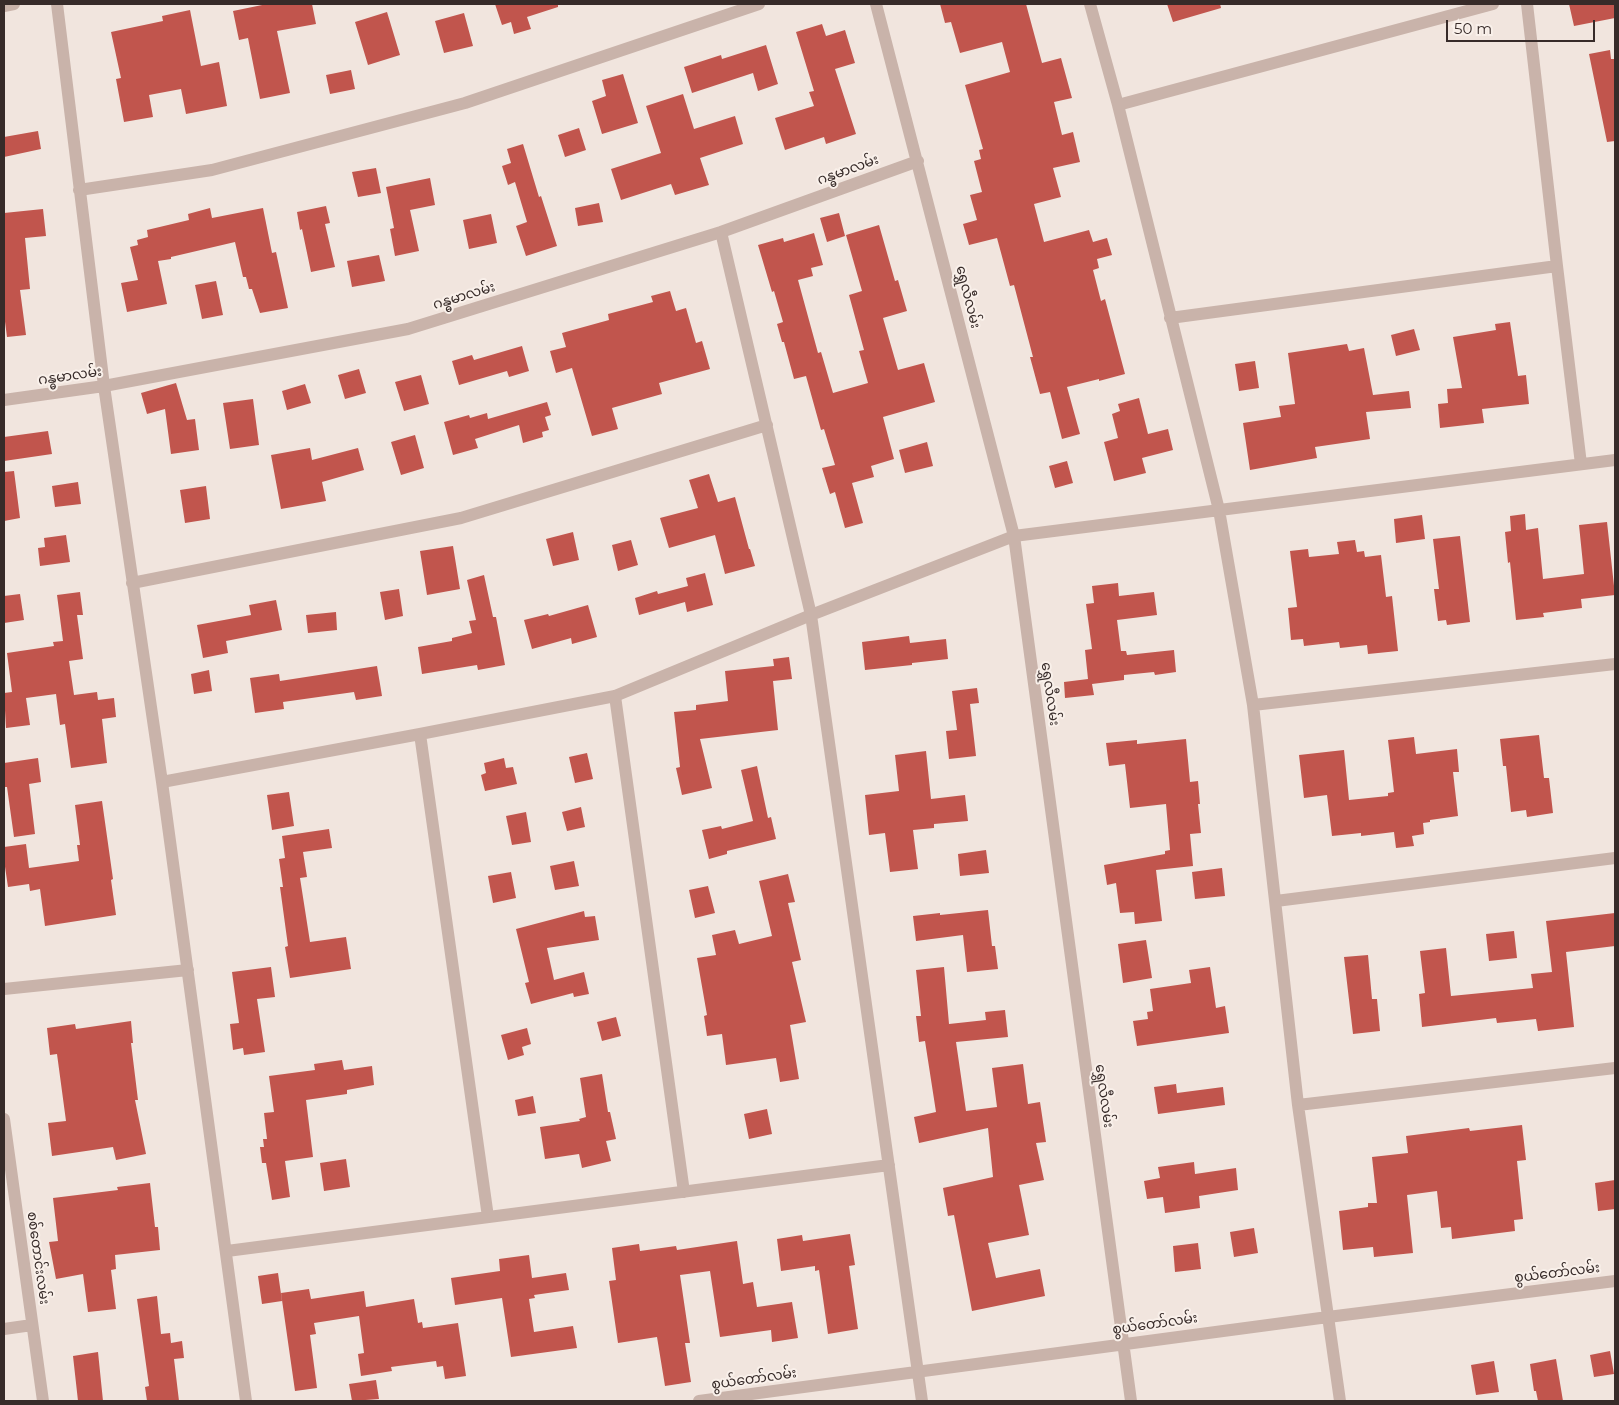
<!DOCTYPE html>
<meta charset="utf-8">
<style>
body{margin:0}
#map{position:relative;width:1619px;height:1405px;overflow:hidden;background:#f1e5de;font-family:Montserrat,sans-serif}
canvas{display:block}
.frame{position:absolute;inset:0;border:5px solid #372b29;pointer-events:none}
.scale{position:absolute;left:1446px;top:20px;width:149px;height:22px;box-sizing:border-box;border:2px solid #372b29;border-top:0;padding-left:6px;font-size:15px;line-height:18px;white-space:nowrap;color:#372b29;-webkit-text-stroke:4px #f9f0ea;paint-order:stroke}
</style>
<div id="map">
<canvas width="1619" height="1405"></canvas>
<div class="frame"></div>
<div class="scale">50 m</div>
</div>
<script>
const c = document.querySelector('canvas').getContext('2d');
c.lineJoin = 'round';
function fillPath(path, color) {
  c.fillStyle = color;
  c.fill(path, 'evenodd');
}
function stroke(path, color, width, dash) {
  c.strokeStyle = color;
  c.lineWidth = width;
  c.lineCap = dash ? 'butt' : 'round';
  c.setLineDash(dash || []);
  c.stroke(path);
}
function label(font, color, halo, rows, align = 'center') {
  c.font = font + ' Montserrat,"Noto Sans Myanmar",sans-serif';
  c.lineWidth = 4;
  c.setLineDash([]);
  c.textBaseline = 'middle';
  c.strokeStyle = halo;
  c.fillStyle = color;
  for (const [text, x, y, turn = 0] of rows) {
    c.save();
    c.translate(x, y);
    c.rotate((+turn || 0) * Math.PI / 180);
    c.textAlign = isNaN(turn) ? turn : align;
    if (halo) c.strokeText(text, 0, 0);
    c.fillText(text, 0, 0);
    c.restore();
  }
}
fillPath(new Path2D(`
 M267,4H312L316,24L277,31L290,93L260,99L248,38L239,40L233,11Z
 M495,4H558V7L527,17L531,29L514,34L511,22L502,25Z
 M940,4H1026L1042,63L1061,58L1072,98L1054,102L1062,135L1073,132L1080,162L1053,168L1061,197L1034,204L1044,242L1089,230L1093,242L1107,238L1112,255L1097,259L1099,268L1093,270L1101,301L1105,299L1125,374L1099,381V379L1067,387L1080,434L1062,439L1050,392L1040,394L1030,357H1033L1014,285L1010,286L997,238L969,245L963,224L977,220L970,195L982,192L974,161L981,159L979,150L983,149L965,85L1010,72L1002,42L960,53L951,22L945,23Z
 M1167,4H1220L1221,8L1173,22Z
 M1569,4H1614L1615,18L1574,26Z
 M190,10L201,66L219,62L227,106L186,114L181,89L149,95L153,117L124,122L116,79L121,78L111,32L163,21L162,16Z
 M387,12L400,55L368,65L355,22Z
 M464,13L473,46L444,53L435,21Z
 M822,24L826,36L845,30L855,63L835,69L856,134L826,144L824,137L785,150L775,118L814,106L809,92L814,91L796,32Z
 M766,45L778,84L758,91L753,73L692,93L684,67L721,55L722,59Z
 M1610,50L1611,59H1615V141L1607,142L1589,54Z
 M351,70L355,89L330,94L326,75Z
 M623,74L638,123L602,134L592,101L606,96L602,80Z
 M683,94L694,129L735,116L743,144L700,158L709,185L675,195L671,184L621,200L611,169L661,153L646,106Z
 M579,128L586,150L565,157L558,135Z
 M38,131L41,149L4,157V137Z
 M523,144L539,197L541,196L557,246L526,256L516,226L527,222L515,182L508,185L502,166L511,163L507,149Z
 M376,168L381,193L358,197L352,172Z
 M430,178L435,205L410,210L419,251L395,256L390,229L394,228L386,187Z
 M599,203L603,222L578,226L575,208Z
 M326,206L330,223L325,224L335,267L311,272L302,229L300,230L297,212Z
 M210,208L212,218L263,208L272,253L276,252L288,308L260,313L252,289H249L246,277H243L235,242L171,257V259L158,261L167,304L127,312L121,283L138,280L130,247L138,245L137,240L148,237L147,230L189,220L188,214Z
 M43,209L46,236L25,238L30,289L20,290L26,335L7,337L4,314V213Z
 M839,213L845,236L827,242L820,218Z
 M491,214L497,243L469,249L463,220Z
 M879,225L895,281L898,280L907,311L883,318L898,370L924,363L935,402L883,417L894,459L871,466L874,477L852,483L863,523L845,528L835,492L830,494L822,468L835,465L824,429L821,430L806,376L794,379L784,342H782L777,324L783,322L774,291L772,292L758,245L783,238L784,242L814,233L823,265L811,268L813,276L798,280L818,353L821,352L833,393L868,383L859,351L864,350L849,295L862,291L846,235Z
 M379,255L385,281L352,287L347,261Z
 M216,281L223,315L202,319L195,285Z
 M670,291L676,311L686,308L696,343L702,341L710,369L659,383L662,394L612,408L618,429L592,436L572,368L556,373L550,351L566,347L562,333L609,320L608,314L653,302L651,296Z
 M1510,322L1518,376L1526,375L1529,404L1482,409L1484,423L1440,428L1438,404L1448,403L1447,389L1462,388L1453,337L1496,330L1495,324Z
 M1414,329L1420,350L1396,356L1391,335Z
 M1347,344L1349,351L1364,348L1373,395L1409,391L1411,408L1366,412L1370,439L1315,447L1317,458L1250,470L1243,423L1281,417L1279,406L1295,404L1288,353Z
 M522,346L529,371L509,377L507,371L459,385L452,361L472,355L474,360Z
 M1255,361L1259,388L1239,391L1235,364Z
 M359,369L366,393L345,399L338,375Z
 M421,375L429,404L404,411L395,382Z
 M176,383L187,420L195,419L199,450L171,454L165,409L147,414L141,393Z
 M305,384L311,403L287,410L282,391Z
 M1139,398L1148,434L1168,429L1173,450L1142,458L1146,473L1114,481L1104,442L1118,438L1112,414L1120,411L1118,404Z
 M253,399L259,445L230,449L223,403Z
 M547,402L551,415L545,417L549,430L542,432L543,437L523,443L519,425L475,439L478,448L453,455L444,422L469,415L470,418L487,413L488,419Z
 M48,431L52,454L4,461V437Z
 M415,435L424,468L401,475L391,442Z
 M927,442L933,466L905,473L899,450Z
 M310,448L312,460L358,448L364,470L322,482L326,501L281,509L271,455Z
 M1067,461L1073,483L1055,488L1049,466Z
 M14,471L20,518L4,521V472Z
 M709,474L718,502L735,497L749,549H750L755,566L725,574L715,535L669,548L660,518L698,508L689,480Z
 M78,482L81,504L55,507L52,486Z
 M206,486L210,519L185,523L180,490Z
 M1525,514L1526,530L1538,528L1543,579L1584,574L1579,525L1607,522L1615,595L1581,599L1582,608L1543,613L1544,617L1516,620L1510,562L1508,563L1505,532L1511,531L1510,516Z
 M1422,515L1425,539L1396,543L1394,519Z
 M573,532L579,560L553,566L546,539Z
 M66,535L70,562L40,566L38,548L45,547L44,538Z
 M1460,536L1470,622L1447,625L1446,620L1438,621L1434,589H1439L1433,539Z
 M631,540L638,565L618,571L612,545Z
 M1355,540L1357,552L1364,551L1365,557L1381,555L1386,597L1392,596L1398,651L1368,654L1367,645L1340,648L1339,642L1304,646L1303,639L1291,640L1288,608L1297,607L1290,551L1308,549L1309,557L1339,554L1337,542Z
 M453,546L460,589L427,595L420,551Z
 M705,573L713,605L687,612L685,602L639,615L635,598L657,591L658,594L688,586L686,578Z
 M484,575L493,617H496L505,665L478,670L477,665L422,674L418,647L452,641V638L472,633L469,621L476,620L467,580Z
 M1118,583L1119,596L1154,592L1157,615L1117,620L1121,651H1126L1127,655L1174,650L1176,672L1155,675L1154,672L1124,675V680L1092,684L1094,695L1065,698L1064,682L1088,679L1085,650L1092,649L1086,604L1094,603L1092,586Z
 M399,589L403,616L385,620L380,592Z
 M80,592L83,615H77L83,659L69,661L74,695L97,692L98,700L114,698L116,717L102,719L107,763L71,768L65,724L60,725L56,694L26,698L30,725L6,728L4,693L12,692L7,653L54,646L53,642L63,641L57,595Z
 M20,594L24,620L4,623V596Z
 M276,600L282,630L226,641L228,653L203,658L197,625L251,615L249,605Z
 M588,605L597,637L572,644L571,638L532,649L524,620L548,614L549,616Z
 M336,612L337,630L308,633L306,615Z
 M909,636L910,643L946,639L948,659L912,663V665L865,670L862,642Z
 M789,657L792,679L773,681L778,730L700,739L712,788L682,795L676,768L680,767L674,712L696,710V705L728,701L725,671L774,666L773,659Z
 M377,666L382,696L356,700L354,692L283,702L284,709L255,713L250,678L279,674L280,681Z
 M209,670L212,691L194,694L191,674Z
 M977,688L979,703L970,704L976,756L949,759L946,731L957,730L952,691Z
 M1539,735L1544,778H1549L1553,813L1527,817L1526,810L1511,812L1506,766H1503L1500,739Z
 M1414,737L1416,754L1457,749L1459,772H1453L1458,816L1430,820V822L1423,823L1424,834L1412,836L1414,846L1396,848L1394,832L1361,836V833L1332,836L1327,795L1304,798L1299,755L1344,750L1349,800L1388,796V793L1394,792L1388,740Z
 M1186,739L1190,782L1198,781L1200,804H1198L1201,833L1190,834L1193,866L1156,870L1162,921L1135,924L1134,912L1120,913L1116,883L1107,885L1104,865L1165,854V851L1170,850L1166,804L1130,808L1125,764L1109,766L1106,743L1137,740V744Z
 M926,751L931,799L965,795L968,821L934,824V828L913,830L918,869L890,872L885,833L869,835L865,795L899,791L895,755Z
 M587,753L593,779L575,783L569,757Z
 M38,758L41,782L29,784L35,834L14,837L7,787H4V763Z
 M504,758L506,768L513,767L517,784L485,791L481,775L486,773L484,763Z
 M757,766L768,818L771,817L776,839L727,851V854L709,859L702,830L721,826L722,829L753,821L741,770Z
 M289,792L294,826L272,830L267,795Z
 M102,801L113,879L111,880L116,915L45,926L40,889L30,891L29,884L8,887L4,860V847L26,844L29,868L79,861L77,845H80L75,805Z
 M581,807L585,827L567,831L562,812Z
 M526,812L531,842L512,845L506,816Z
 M329,829L332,848L303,852L307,877L300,878L310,942L346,937L351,969L290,978L285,947L288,946L280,887H283L279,859L285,858L282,836Z
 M986,850L989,873L960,876L958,854Z
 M574,861L579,886L555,890L550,866Z
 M1222,868L1225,896L1195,899L1192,872Z
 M511,872L516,898L493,903L488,876Z
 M788,874L795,902L788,903L801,960L792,962L806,1022L790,1025L799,1079L780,1082L776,1058L726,1065L722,1034L707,1036L704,1016L707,1015L697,958L716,955L712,935L735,930L739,944L772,936L759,881Z
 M708,886L715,913L695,918L689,890Z
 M988,910L992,946H995L998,969L967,972L963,935L916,941L913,916L940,913V915Z
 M584,911L585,917L595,916L599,940L547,948L554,980L584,972L589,994L574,997L573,993L531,1004L525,983L529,982L516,929Z
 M1615,913V946L1566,952L1574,1027L1538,1031L1536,1019L1497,1023L1496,1018L1422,1027L1419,994L1425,993L1420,951L1446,948L1451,996L1533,988L1531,974L1552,972L1546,921Z
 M1514,931L1517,958L1489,961L1486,934Z
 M1146,940L1152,978L1123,983L1118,944Z
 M1368,955L1372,999H1377L1380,1031L1353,1034L1344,957Z
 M271,967L275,997L257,999L265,1052L244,1055L243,1048L233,1050L230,1024L239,1023L232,972Z
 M944,967L949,1024L986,1020L985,1012L1005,1010L1008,1037L956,1042L966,1111L997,1107L992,1068L1023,1064L1028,1104L1040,1102L1046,1142L1036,1143L1044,1180L1019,1185L1029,1235L988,1243L996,1278L1040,1269L1045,1296L972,1311L954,1215L948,1216L943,1188L993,1177L988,1128L919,1143L914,1117L936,1112L925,1041L919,1042L916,1016H921L916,970Z
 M1210,967L1216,1008L1225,1006L1229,1033L1137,1046L1133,1021L1148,1019L1147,1012L1153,1011L1150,989L1191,983L1189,970Z
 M616,1017L621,1036L602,1041L597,1022Z
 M131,1021L133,1043H131L138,1100H135L146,1154L116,1160L113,1147L52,1156L48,1123L66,1121L57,1054L50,1055L47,1028L75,1024L76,1029Z
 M527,1028L531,1044L522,1047L524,1055L508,1060L501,1035Z
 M342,1060L344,1070L372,1066L374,1085L347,1090V1094L306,1100L313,1157L285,1161L290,1197L272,1200L266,1163H262L260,1147H264L263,1139H267L264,1113L274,1112L269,1076L315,1070L314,1064Z
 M602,1074L608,1112H610L616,1139L606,1141L611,1161L582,1168L579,1154L545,1159L540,1127L580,1121L579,1119L586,1117L580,1078Z
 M1176,1084L1177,1093L1223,1087L1225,1105L1158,1114L1154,1087Z
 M533,1096L536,1113L518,1116L515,1100Z
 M767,1109L772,1134L749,1139L744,1114Z
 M1522,1125L1526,1160L1517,1161L1523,1219L1514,1220L1515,1231L1452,1239L1451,1227L1441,1228L1437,1191L1407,1195L1413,1253L1374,1257L1373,1247L1343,1250L1339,1211L1368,1207V1203H1377L1372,1157L1408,1153L1406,1136L1469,1128L1470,1131Z
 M346,1159L350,1187L324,1191L320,1163Z
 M1194,1162L1195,1174L1236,1168L1238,1190L1199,1196L1200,1208L1165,1213L1163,1197L1147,1199L1144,1181L1160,1178L1158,1167Z
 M1615,1180V1209L1598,1211L1595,1183Z
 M150,1183L155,1227H158L160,1250L115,1255L116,1269L111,1270L116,1309L88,1312L83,1274L56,1279L49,1242L58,1241L53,1198L118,1190L117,1187Z
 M1254,1228L1258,1253L1234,1257L1230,1232Z
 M850,1234L855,1265L849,1266L858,1329L828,1334L819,1270L815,1271V1266L781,1271L777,1239L802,1235L803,1241Z
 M737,1241L743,1284L753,1282L757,1307L792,1302L798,1338L772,1342L771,1330L720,1337L710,1271L680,1275L690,1343H685L691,1382L665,1386L657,1337L618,1343L609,1281L616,1280L612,1248L639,1244L640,1251L676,1246L677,1250Z
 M1198,1243L1201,1269L1175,1272L1173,1246Z
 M529,1255L532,1278L566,1273L569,1290L534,1295L535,1298L529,1299L534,1332L573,1326L577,1348L511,1357L502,1298L455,1305L451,1278L500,1271L499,1259Z
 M278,1273L282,1301L262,1304L258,1276Z
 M309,1289L311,1299L364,1291L366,1307L414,1299L418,1323L422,1322L423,1328L458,1323L466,1376L445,1379L443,1366L437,1367L436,1361L391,1367L392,1371L361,1376L358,1354L364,1353L359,1316L314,1323L316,1334L310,1335L317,1388L295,1391L281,1293Z
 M157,1296L161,1334L170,1333L171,1343L182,1341L184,1358L174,1359L179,1401H147L145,1387L149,1386L137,1299Z
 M1610,1351L1614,1374L1594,1377L1590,1355Z
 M98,1352L103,1401H78L73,1356Z
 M1556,1359L1563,1401H1538L1536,1391H1534L1530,1364Z
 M1494,1361L1499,1392L1476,1395L1471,1365Z
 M376,1380L379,1399L352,1401L349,1384Z`), '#c1554d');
stroke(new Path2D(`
 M57,4L104,386L162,782L246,1401
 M876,4L1014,536L1131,1401
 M1090,4L1118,105L1219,510L1253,705L1298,1105L1340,1401
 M1527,4L1557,266L1581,464
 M4,6L14,4
 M1118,105L1493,4
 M79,190L212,170L465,103L759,4
 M721,232L811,615L922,1401
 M1170,318L1557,266
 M4,400L104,386L408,329L721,232L918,161
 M132,583L461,518L767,425
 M615,696L684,1192
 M1253,705L1615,664
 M420,734L488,1217
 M162,782L420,734L615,696L811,615L1014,536L1615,460
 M1276,901L1615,858
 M4,989L188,970
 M1298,1105L1615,1068
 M4,1119L43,1401
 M227,1251L889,1165
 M4,1329L32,1325
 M699,1401L1328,1317L1615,1281`), '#c9b3aa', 12);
label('14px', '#372b29', '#f9f0ea', [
 ["ဂန္ဓမာလမ်း",848,170,-20],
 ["ဂန္ဓမာလမ်း",464,296,-17],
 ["ရွှေလီလမ်း",968,297,76],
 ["ဂန္ဓမာလမ်း",70,376,-8],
 ["ရွှေလီလမ်း",1050,694,82],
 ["ရွှေလီလမ်း",1104,1096,82],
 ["စစ်တောင်းလမ်း",38,1258,82],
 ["စွယ်တော်လမ်း",1557,1273,-7],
 ["စွယ်တော်လမ်း",1155,1324,-8],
 ["စွယ်တော်လမ်း",754,1379,-8]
]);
</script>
